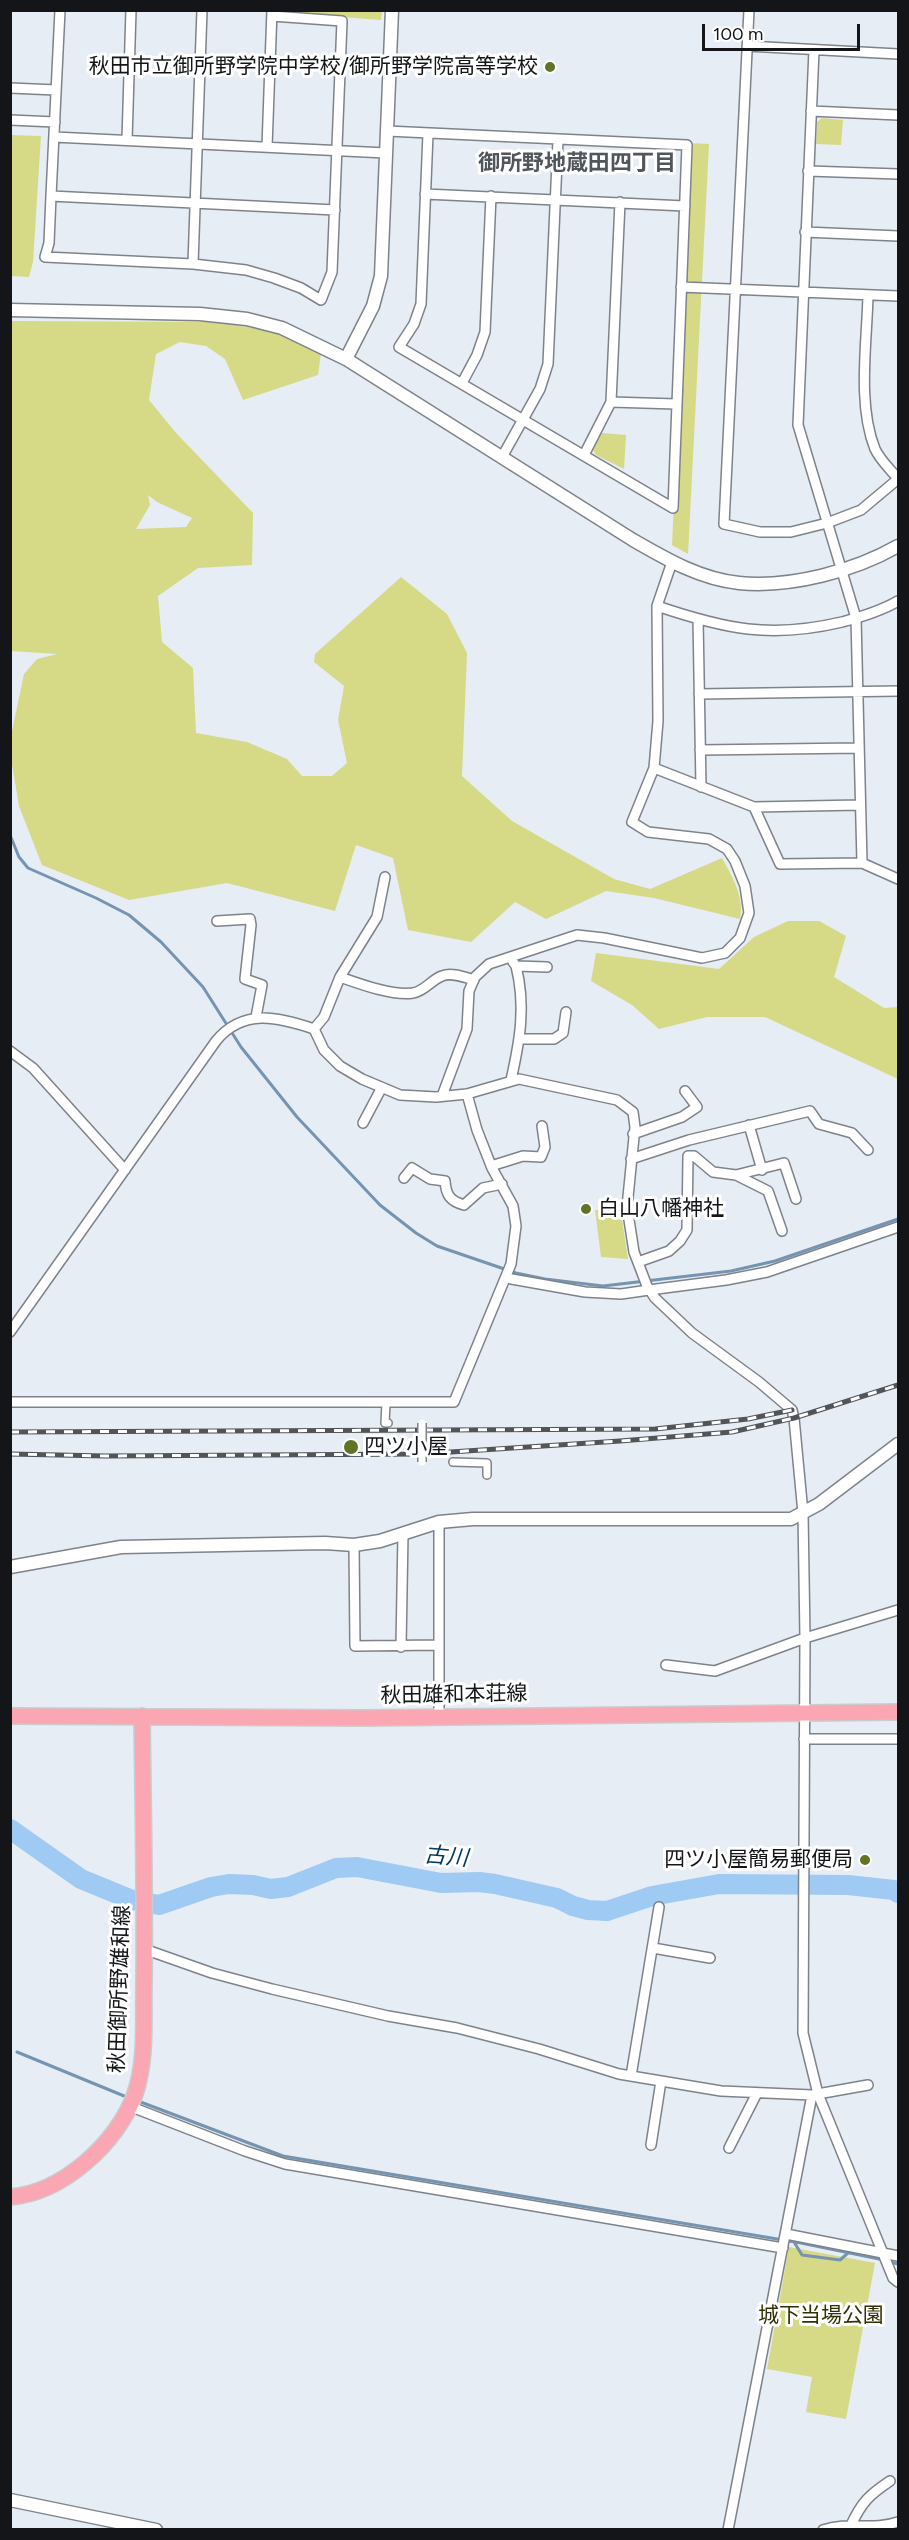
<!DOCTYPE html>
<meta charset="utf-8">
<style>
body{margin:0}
#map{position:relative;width:909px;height:2540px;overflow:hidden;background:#e6edf5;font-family:Figtree,sans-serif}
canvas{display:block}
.frame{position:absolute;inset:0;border:12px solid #131518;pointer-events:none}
.scale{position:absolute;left:702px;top:24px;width:158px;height:27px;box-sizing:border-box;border:3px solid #131518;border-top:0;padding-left:8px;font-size:18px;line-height:21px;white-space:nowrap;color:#131518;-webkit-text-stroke:4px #fff;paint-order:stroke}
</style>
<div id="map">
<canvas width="909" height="2540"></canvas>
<div class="frame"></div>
<div class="scale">100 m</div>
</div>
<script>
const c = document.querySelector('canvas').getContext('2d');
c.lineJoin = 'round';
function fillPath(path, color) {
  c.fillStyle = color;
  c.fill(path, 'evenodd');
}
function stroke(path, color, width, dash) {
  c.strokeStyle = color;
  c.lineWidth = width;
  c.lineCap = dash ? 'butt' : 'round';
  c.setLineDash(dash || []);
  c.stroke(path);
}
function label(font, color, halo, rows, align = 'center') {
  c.font = font + ' Figtree,"Noto Sans JP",sans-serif';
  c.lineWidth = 6;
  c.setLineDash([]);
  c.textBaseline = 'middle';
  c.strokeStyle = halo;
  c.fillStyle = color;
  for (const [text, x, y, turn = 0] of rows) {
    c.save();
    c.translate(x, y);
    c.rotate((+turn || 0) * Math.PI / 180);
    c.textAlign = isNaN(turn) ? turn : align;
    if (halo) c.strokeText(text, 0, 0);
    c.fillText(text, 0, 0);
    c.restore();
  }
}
fillPath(new Path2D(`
 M285,11H382L381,20L288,13Z
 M822,118L843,120L841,145L816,144L817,122Z
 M10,135L41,136L33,262L29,277L11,276Z
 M690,143L709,144L688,554L672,545Z
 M10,321L218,322L278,332L321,353L318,375L243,400L225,359L206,346L180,342L156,354L149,400L176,433L253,513L252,565L198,568L158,596L162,642L193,668L196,733L247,742L287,759L302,776H332L347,763L338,720L344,686L314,662L315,654L401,577L447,614L467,653L462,776L512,821L614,879L650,889L722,858C732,876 745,898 740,919L654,898L606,891L546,919L515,902L471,942L408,930L393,858L356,845L335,911L227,883L129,900L42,865L19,806L11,758V736L24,674L37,659L57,654L11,651ZM148,495L157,502L192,518L186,527L136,529L150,505Z
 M602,433L626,435L624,469L596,455L593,450Z
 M788,921H819L846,936L834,977L884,1008L898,1007V1079L765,1017H707L659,1029L632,1005L591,981L596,953L719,969L754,937Z
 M595,1210H622V1220L628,1259L601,1257Z
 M789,2247L875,2263L846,2419L806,2412L812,2377L767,2369Z`), '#d6d986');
stroke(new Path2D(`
 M10,835L19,857L28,868L96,898L129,915L161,942L203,987L241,1047L297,1117L380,1205L416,1233L437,1246L516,1273L545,1279L603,1286L731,1271L775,1261L898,1219
 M17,2052L129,2098
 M138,2101L283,2156L801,2243L884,2260
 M794,2242L802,2255L840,2260L848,2253
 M890,2262L898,2264`), '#7594b1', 3);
stroke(new Path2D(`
 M10,1829L81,1879L132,1900L159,1905L211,1887L229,1884L253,1885L271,1889L288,1887L336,1868L357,1867L441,1883L479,1882L495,1884L557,1898L573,1906L588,1910L607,1911L652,1896L719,1884L848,1885L894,1890L898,1893`), '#9fcaf3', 20);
const pedestrian = new Path2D(`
 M386,1403L385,1423H388
 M453,1462L487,1463V1475`);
const minor = new Path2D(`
 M60,10L51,196L49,243L45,257L193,264L246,270L274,278L301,288L321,300L332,272L342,21L272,16
 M749,10L724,524L760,532H791L827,523L861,510L898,479
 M747,46L898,54
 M814,50L798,425L856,618L862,863
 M10,88L56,90
 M811,111L898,115
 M10,120L55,122
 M387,131L687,145L673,508L399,347L414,324L421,304L428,134
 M54,137L386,153
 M127,140L131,10
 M267,147L272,10
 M808,171L898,174
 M425,194L685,206
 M51,196L335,210
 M805,232L898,236
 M193,264L202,10
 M681,287L898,296
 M868,295C867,343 857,404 875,449C880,460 891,470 898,479
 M462,383L477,355L485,332L491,196
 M611,402L676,404
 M584,455L611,402L620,202
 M502,457L540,389L548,364L558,140
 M657,606C725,629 770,639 842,622C861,617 881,611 898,601
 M698,619L701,787
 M699,694L898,691
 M700,750L859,748
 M654,768L754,807L860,805
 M754,807L780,864L862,863L898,879
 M217,921L250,919L251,925L245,979L262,985L256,1017
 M513,962L516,966L547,967
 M340,977C360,984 392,996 413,993C425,991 431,980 442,976C451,972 464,977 474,980
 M314,1029L324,1017L340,977L377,917L385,877
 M520,1039H554L563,1033L566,1012
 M10,1051L33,1068L125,1170
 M511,1080C520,1040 526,1006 516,966
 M442,1096L467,1029L469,991L475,977L489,964L577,935L604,938L702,958L725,953L740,938L749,913L745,886L735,861L727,849L709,839L648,832L632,822L654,768L658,721L657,606L672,562
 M363,1123L381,1089
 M749,1125L762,1170
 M633,1134L682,1117L697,1107L685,1091
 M631,1159L689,1140L810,1111L819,1124L852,1133L868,1150
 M491,1166L523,1156L541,1157L545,1147L542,1126
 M736,1175L784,1163L796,1199
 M404,1178L412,1168L430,1179L445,1181C446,1195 450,1201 464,1205L483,1188L502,1184
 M638,1262L669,1251L680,1241L687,1230L688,1156H694L713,1172L736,1175L768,1191L782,1231
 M506,1278L585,1292L621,1294L649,1290L726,1280L767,1272L898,1227
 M10,1332L216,1041C243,1008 278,1017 314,1029L324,1050L340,1066L362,1079L400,1095L436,1097L467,1094L519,1079L617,1100L633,1112L635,1127L627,1207L634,1252L647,1286L655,1298L692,1333L759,1382L792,1410L794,1418L803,1513L805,1638L803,2033L818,2094L893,2278L898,2282
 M10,1402H454L511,1264L516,1226L513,1206L492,1168L477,1130L467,1094
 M439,1522V1716
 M354,1545L355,1646L439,1645
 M401,1647L403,1534
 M666,1665L715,1671L805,1638L898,1610
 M804,1739H898
 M653,1948L710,1958
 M144,1949L212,1973L272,1989L388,2016L457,2028L539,2049L619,2074L721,2091L812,2095L868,2085
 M631,2076L659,1907
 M129,2106L245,2151L285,2164L783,2248
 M651,2145L661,2081
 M729,2148L757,2093
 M786,2234L898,2256
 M851,2525C862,2502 869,2495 890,2481
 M728,2530L812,2095
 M823,2530C848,2521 873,2531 898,2522`);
const tertiary = new Path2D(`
 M10,310L200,314L247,319L282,328L346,359L633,540C666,559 700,579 739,583C791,588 854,571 898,546
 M346,359L373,306L381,276L392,10
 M10,1567L121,1547L325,1543L354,1545L380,1541L439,1522L473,1519H791L819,1504L898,1444
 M10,2500L156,2530`);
const primary = new Path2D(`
 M10,1716L363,1718L898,1712
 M10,2197C63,2193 118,2142 135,2094C147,2059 143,2018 144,1981C145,1893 143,1804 142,1716`);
stroke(pedestrian, '#7e838b', 10);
stroke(minor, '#7e838b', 12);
stroke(tertiary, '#7e838b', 15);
stroke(primary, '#cbcccc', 18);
stroke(pedestrian, '#fff', 7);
stroke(minor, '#fff', 9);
stroke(tertiary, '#fff', 12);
stroke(primary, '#faa6b3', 15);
const rail = new Path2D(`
 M10,1432L655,1429L748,1419L792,1410
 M10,1454L106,1456L420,1454L620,1441L732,1432L794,1418L898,1385`);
stroke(rail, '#515559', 5);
stroke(rail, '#fff', 3, [9]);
const pedestrianBridge = new Path2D(`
 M422,1462V1423`);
stroke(pedestrianBridge, '#7e838b', 10, []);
stroke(pedestrianBridge, '#fff', 7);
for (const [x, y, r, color] of [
 [550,67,6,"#607424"],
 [586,1209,6,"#607424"],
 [351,1447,8,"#607424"],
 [865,1860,6,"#607424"]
]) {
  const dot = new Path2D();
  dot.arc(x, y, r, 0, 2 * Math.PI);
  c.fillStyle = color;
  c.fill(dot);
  stroke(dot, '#fff', 2);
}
label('21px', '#131518', '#fff', [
 ["秋田市立御所野学院中学校/御所野学院高等学校",538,67],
 ["白山八幡神社",598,1209,"left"],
 ["四ツ小屋",364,1447,"left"],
 ["四ツ小屋簡易郵便局",853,1860]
], 'right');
label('21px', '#131518', '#fff', [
 ["秋田雄和本荘線",454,1695,-1],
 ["秋田御所野雄和線",120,1989,-88]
]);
label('21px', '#313105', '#fff', [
 ["城下当場公園",821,2316]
]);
label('bold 22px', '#51565d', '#fff', [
 ["御所野地蔵田四丁目",577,164]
]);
label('italic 22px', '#003964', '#fff', [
 ["古川",446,1857,5]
]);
</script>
